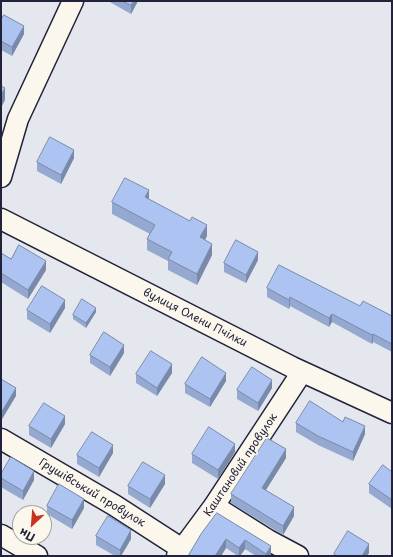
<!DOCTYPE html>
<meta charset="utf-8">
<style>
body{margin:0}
#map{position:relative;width:393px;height:557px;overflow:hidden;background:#e4e8ee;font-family:"Playpen Sans",sans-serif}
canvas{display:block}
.frame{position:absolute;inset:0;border:2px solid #22223b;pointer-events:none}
.north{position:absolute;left:12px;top:505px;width:40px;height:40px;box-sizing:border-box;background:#fbf7ec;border:1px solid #a4a2a5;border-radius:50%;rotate:206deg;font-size:11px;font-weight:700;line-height:16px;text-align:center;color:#22223b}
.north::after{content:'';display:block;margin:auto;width:14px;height:18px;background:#c8321e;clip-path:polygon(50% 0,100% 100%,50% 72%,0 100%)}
</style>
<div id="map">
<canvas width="393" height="557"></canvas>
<div class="frame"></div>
<div class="north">Пн</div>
</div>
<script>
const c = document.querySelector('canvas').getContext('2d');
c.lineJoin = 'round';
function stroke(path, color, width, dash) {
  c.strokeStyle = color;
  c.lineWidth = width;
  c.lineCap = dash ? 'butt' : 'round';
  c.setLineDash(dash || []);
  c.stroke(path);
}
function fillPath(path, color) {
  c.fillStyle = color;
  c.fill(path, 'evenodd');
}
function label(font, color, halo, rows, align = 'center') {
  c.font = font + ' "Playpen Sans",sans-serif';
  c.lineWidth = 3.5;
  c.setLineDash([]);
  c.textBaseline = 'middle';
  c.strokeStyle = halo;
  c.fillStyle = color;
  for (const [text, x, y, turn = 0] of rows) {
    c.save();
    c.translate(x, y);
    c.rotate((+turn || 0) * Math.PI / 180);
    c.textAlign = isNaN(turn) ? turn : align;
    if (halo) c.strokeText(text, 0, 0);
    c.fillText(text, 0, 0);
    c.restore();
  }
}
const minor = new Path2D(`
 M1,177L18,119L73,1
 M1,219L292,367L392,413
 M1,439L114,505L182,549
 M214,506L268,540L298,556
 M1,535L37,556
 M177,556L214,506L302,372`);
stroke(minor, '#22223b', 23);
stroke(minor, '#fbf7ec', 20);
fillPath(new Path2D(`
 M108,1H138L131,14Z
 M1,20L24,34L12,56L1,50Z
 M74,158L61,184L37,171V162Z
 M149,199L207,236L205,240L212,255L197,285L168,270V261L147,250V239L150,234L112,214V202Z
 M1,253L11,259L46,270L28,299L1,282Z
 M258,260L246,283L224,272V263Z
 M267,288L360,306L392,316V352L373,342L372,344L332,322L329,327L290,306L289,309L267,297Z
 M65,308L50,333L27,319V310Z
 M96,312L86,328L73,319V315Z
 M124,353L110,376L90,363V355Z
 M172,373L157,396L136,383V374Z
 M226,381L210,407L185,393V384Z
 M272,388L258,411L237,399V390Z
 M343,422L365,434L353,461L318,445L296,432V423Z
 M65,424L51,448L29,435V426Z
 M235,452L218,479L192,463V454Z
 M113,453L99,477L77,464V455Z
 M286,458L266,490L294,516L283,535L231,503V494Z
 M392,472V509L369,493V484Z
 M1,474L34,480L23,500L1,487Z
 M165,484L150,508L128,494V486Z
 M47,506L84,508L72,529L47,514Z
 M217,513L271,555L270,556H256L245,549L240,556H238L226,548L221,556H188Z
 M96,536L131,539L121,556H115L96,545Z`), '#95a9d0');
fillPath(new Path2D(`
 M134,1H138L131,14V5Z
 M24,26V34L12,56V47Z
 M5,88V100L1,108V95Z
 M74,150V158L61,184V175Z
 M149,190V201L145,197Z
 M207,225V236L200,249V237Z
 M212,244V255L197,285V274Z
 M258,252V260L246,283V275Z
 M46,261V270L28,299V290Z
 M290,297V306L289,309V300Z
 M65,300V308L50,333V324Z
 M96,308V312L86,328V323Z
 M332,314V322L329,327V318Z
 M373,334V342L372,344V335Z
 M124,345V353L110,376V367Z
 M172,364V373L157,396V388Z
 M226,373V381L210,407V399Z
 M272,380V388L258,411V403Z
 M16,388V396L1,421V413Z
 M65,416V424L51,448V439Z
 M365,426V434L353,461V452Z
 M235,444V452L218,479V470Z
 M113,445V453L99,477V468Z
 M286,449V458L262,496V488Z
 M34,471V480L23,500V491Z
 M165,475V484L150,508V499Z
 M84,499V508L72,529V520Z
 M294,507V516L283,535V526Z
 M131,530V539L121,556H120V550Z
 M226,539V548L221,556H215Z
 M245,540V549L240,556H239V548Z
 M369,544V553L367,556H362Z
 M271,546V555L270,556H266V554Z`), '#7989a9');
const building = new Path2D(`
 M123,1H134L131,5Z
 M4,15L24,26L12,47L1,41V20Z
 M1,86L5,88L1,95Z
 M50,137L74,150L61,175L37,162Z
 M125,178L149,190L145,197L190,221L192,217L207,225L200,237L212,244L197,274L168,259L172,252L147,239L155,225L112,202Z
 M236,240L258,252L246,275L224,263Z
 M19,245L46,261L28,290L1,273V253L11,259Z
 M279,265L360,306L363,301L392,316V344L373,334L372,335L332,314L329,318L290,297L289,300L267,288Z
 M42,286L65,300L50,324L27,310Z
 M82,299L96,308L86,323L73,315Z
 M104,332L124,345L110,367L90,355Z
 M151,351L172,364L157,388L136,374Z
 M202,357L226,373L210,399L185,384Z
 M252,367L272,380L258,403L237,390Z
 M1,379L16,388L1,413Z
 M310,401L343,422L345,417L365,426L353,452L318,436L296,423Z
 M44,403L65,416L51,439L29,426Z
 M209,427L235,444L218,470L192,454Z
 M92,432L113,445L99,468L77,455Z
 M267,438L286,449L262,488L294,507L283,526L231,494Z
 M11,457L34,471L23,491L1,478V474Z
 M143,462L165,475L150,499L128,486Z
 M383,465L392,472V500L369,484Z
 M59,484L84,499L72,520L47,506Z
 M217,513L271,546L266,554L245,540L239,548L226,539L215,556H188L201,534Z
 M108,516L131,530L120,550L96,536Z
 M348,531L369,544L362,556H337L334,554Z`);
fillPath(building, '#adc4f2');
stroke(building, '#7989a9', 1);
label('11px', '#22223b', '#fbf7ec', [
 ["вулиця Олени Пчілки",195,318,27],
 ["Каштановий провулок",241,465,-56],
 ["Грушівський провулок",92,493,31]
]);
</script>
